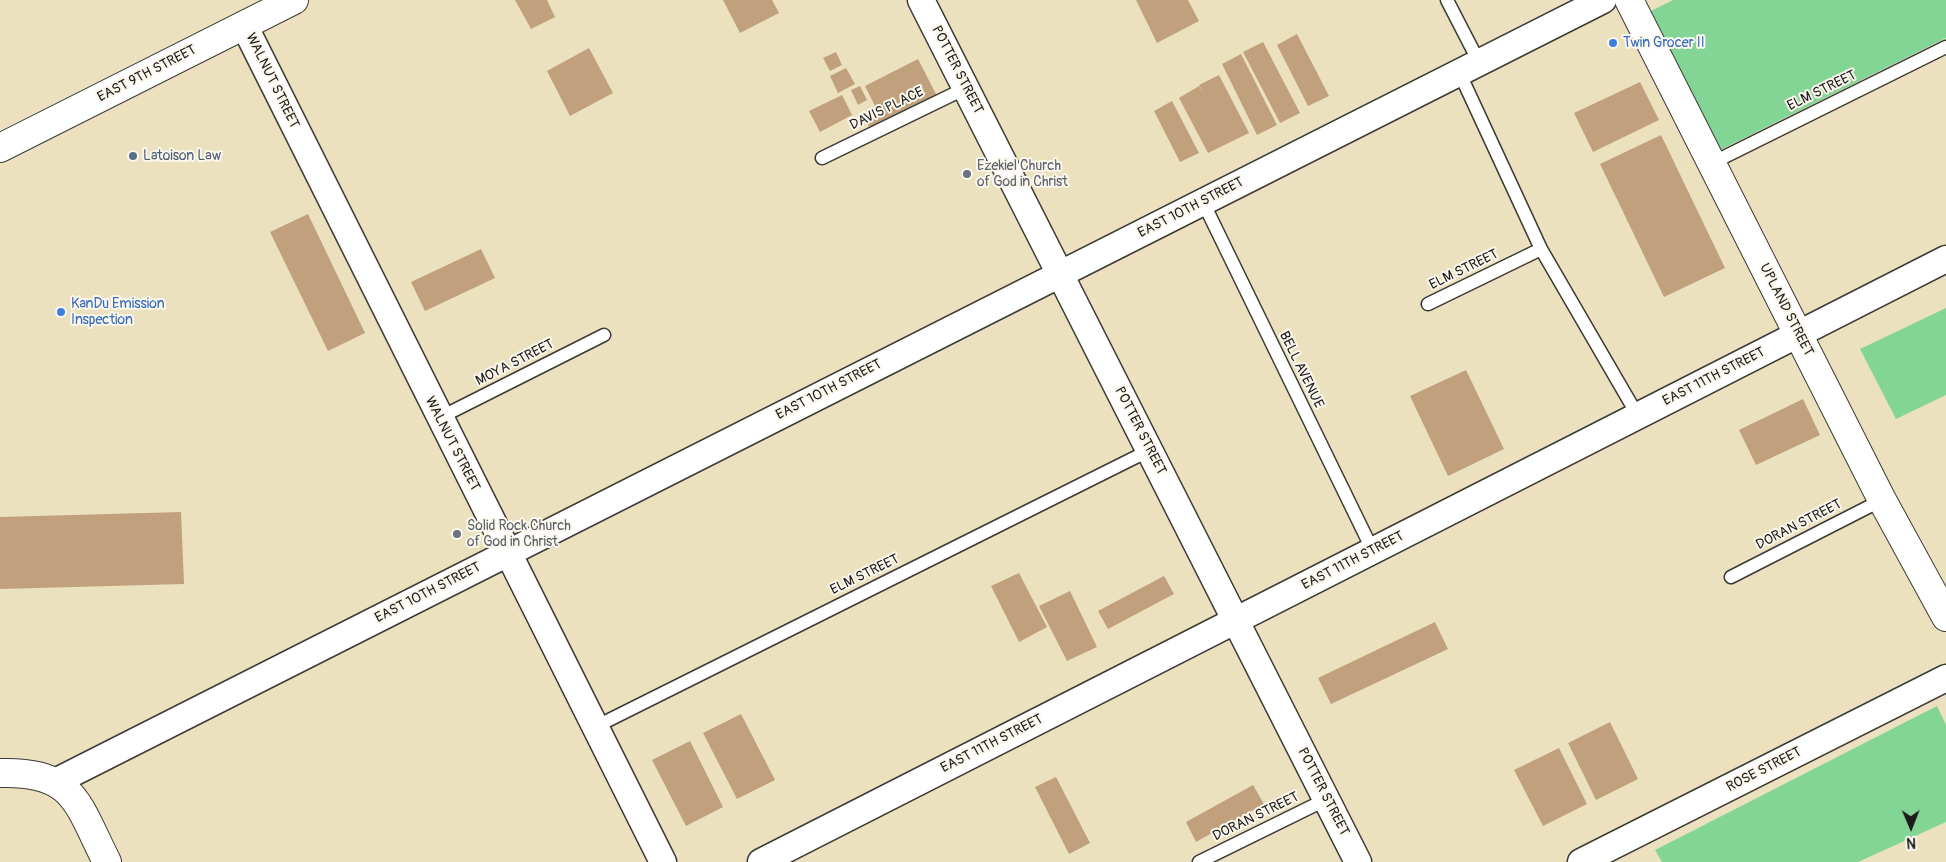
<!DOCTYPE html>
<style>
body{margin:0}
#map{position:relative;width:1946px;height:862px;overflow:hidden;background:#ece1bf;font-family:Pangolin,sans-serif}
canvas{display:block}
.north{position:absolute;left:1886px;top:802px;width:50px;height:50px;-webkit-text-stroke:4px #fbf7ec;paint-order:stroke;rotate:179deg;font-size:14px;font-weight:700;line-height:20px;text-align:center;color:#1c1c1c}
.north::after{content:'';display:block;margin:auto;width:18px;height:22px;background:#1c1c1c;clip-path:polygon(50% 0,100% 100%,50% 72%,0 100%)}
</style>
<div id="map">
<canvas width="1946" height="862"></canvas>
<div class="north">N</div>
</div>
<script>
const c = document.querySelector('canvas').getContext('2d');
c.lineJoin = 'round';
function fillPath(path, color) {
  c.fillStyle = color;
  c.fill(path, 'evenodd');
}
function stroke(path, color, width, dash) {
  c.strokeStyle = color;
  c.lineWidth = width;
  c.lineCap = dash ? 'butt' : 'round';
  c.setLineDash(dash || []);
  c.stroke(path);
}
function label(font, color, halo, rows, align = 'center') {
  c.font = font + ' Pangolin,sans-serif';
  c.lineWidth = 4;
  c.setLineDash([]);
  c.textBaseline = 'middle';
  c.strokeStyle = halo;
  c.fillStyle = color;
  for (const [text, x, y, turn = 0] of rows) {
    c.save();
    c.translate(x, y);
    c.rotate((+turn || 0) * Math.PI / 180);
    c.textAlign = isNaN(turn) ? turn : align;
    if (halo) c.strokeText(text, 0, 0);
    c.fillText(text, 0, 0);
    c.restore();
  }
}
fillPath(new Path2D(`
 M1673,0H1946V38L1720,150L1651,11Z
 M1946,308V395L1896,419L1860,349Z
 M1937,706L1946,725V822L1858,862H1662L1655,850Z`), '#83d596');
fillPath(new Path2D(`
 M515,0H547L555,17L531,29Z
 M723,0H772L779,13L740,33Z
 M1136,0H1188L1199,21L1157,43Z
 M1297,34L1329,96L1308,106L1277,45Z
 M1263,42L1300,113L1280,123L1243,52Z
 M589,48L613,93L570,116L547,71Z
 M836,52L842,65L830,71L823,58Z
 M1241,54L1277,125L1257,135L1222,64Z
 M918,59L937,96L870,129L865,119L878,112L865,86Z
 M846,68L855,84L838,93L830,76Z
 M1219,75L1249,133L1208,153L1179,98L1199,86L1204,94L1199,85Z
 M1640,82L1659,120L1593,152L1574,113Z
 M860,86L867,100L858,105L851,90Z
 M842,95L852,115L820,132L809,111Z
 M1172,101L1199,153L1180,162L1154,111Z
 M1661,135L1725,268L1664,297L1600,164Z
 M308,214L365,333L328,351L270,232Z
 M481,249L495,278L425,311L411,282Z
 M1466,370L1504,449L1448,476L1410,396Z
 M1803,399L1820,435L1756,465L1739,430Z
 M181,512L184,584L0,589V517Z
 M1019,573L1047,627L1019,642L991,586Z
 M1164,576L1174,594L1108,629L1098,611Z
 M1070,591L1097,647L1067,661L1039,606Z
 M1435,622L1448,649L1331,704L1318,678Z
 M741,714L775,780L737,799L703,733Z
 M1610,722L1638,779L1596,800L1568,743Z
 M690,741L723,807L686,826L652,760Z
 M1559,748L1587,804L1543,826L1514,770Z
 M1056,777L1090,843L1069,854L1035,787Z
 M1253,785L1264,804L1196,842L1186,822Z`), '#c0a07d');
const service = new Path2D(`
 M1447,0L1480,64
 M1460,74L1541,249L1638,416
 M822,158L966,88
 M1712,163L1946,47
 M1203,202L1373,551
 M1428,304L1541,249
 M439,418L604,335
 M1731,577L1882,500
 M595,727L1150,450
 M1199,862L1327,799`);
const minor = new Path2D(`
 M921,0L1358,862
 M244,25L663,862
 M57,781L1603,0
 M761,862L1946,259
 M1581,862L1946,678`);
const tertiary = new Path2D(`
 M1629,0L1882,500L1946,617
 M0,773C75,771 77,803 107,862`);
const primary = new Path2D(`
 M0,148L294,0`);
stroke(service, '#3b3a34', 15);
stroke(minor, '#3b3a34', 29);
stroke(tertiary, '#3b3a34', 30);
stroke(primary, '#3b3a34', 30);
stroke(service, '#fff', 12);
stroke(minor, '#fff', 26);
stroke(tertiary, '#fff', 28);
stroke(primary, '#fff', 28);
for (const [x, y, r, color] of [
 [1613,43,5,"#3f7fe0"],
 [133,156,5,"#5c6f8a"],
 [967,174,5,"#6b7280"],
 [61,312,5,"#3f7fe0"],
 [457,534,5,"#6b7280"]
]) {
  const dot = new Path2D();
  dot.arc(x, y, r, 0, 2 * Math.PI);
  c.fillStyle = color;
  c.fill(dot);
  stroke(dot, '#fbf7ec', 2);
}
label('14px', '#366cbe', '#fbf7ec', [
 ["Twin Grocer II",1623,43],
 ["KanDu Emission",71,304],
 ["Inspection",71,320]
], 'left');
label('14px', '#1c1c1c', '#fbf7ec', [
 ["POTTER STREET",957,70,63],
 ["EAST 9TH STREET",147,74,-27],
 ["WALNUT STREET",272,81,64],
 ["ELM STREET",1822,91,-26],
 ["DAVIS PLACE",887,109,-26],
 ["EAST 10TH STREET",1191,208,-27],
 ["ELM STREET",1464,270,-26],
 ["UPLAND STREET",1786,310,63],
 ["MOYA STREET",515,363,-27],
 ["BELL AVENUE",1301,370,64],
 ["EAST 11TH STREET",1714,377,-27],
 ["EAST 10TH STREET",829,390,-27],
 ["POTTER STREET",1140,431,63],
 ["WALNUT STREET",452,444,63],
 ["DORAN STREET",1799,525,-27],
 ["EAST 11TH STREET",1353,561,-27],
 ["ELM STREET",865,575,-26],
 ["EAST 10TH STREET",428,593,-27],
 ["EAST 11TH STREET",992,744,-27],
 ["ROSE STREET",1764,770,-27],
 ["POTTER STREET",1323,792,63],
 ["DORAN STREET",1256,817,-26]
]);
label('14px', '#4e5e75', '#fbf7ec', [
 ["Latoison Law",143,156]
], 'left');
label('14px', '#5b616d', '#fbf7ec', [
 ["Ezekiel Church",977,166],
 ["of God in Christ",977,182],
 ["Solid Rock Church",467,526],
 ["of God in Christ",467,542]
], 'left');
</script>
